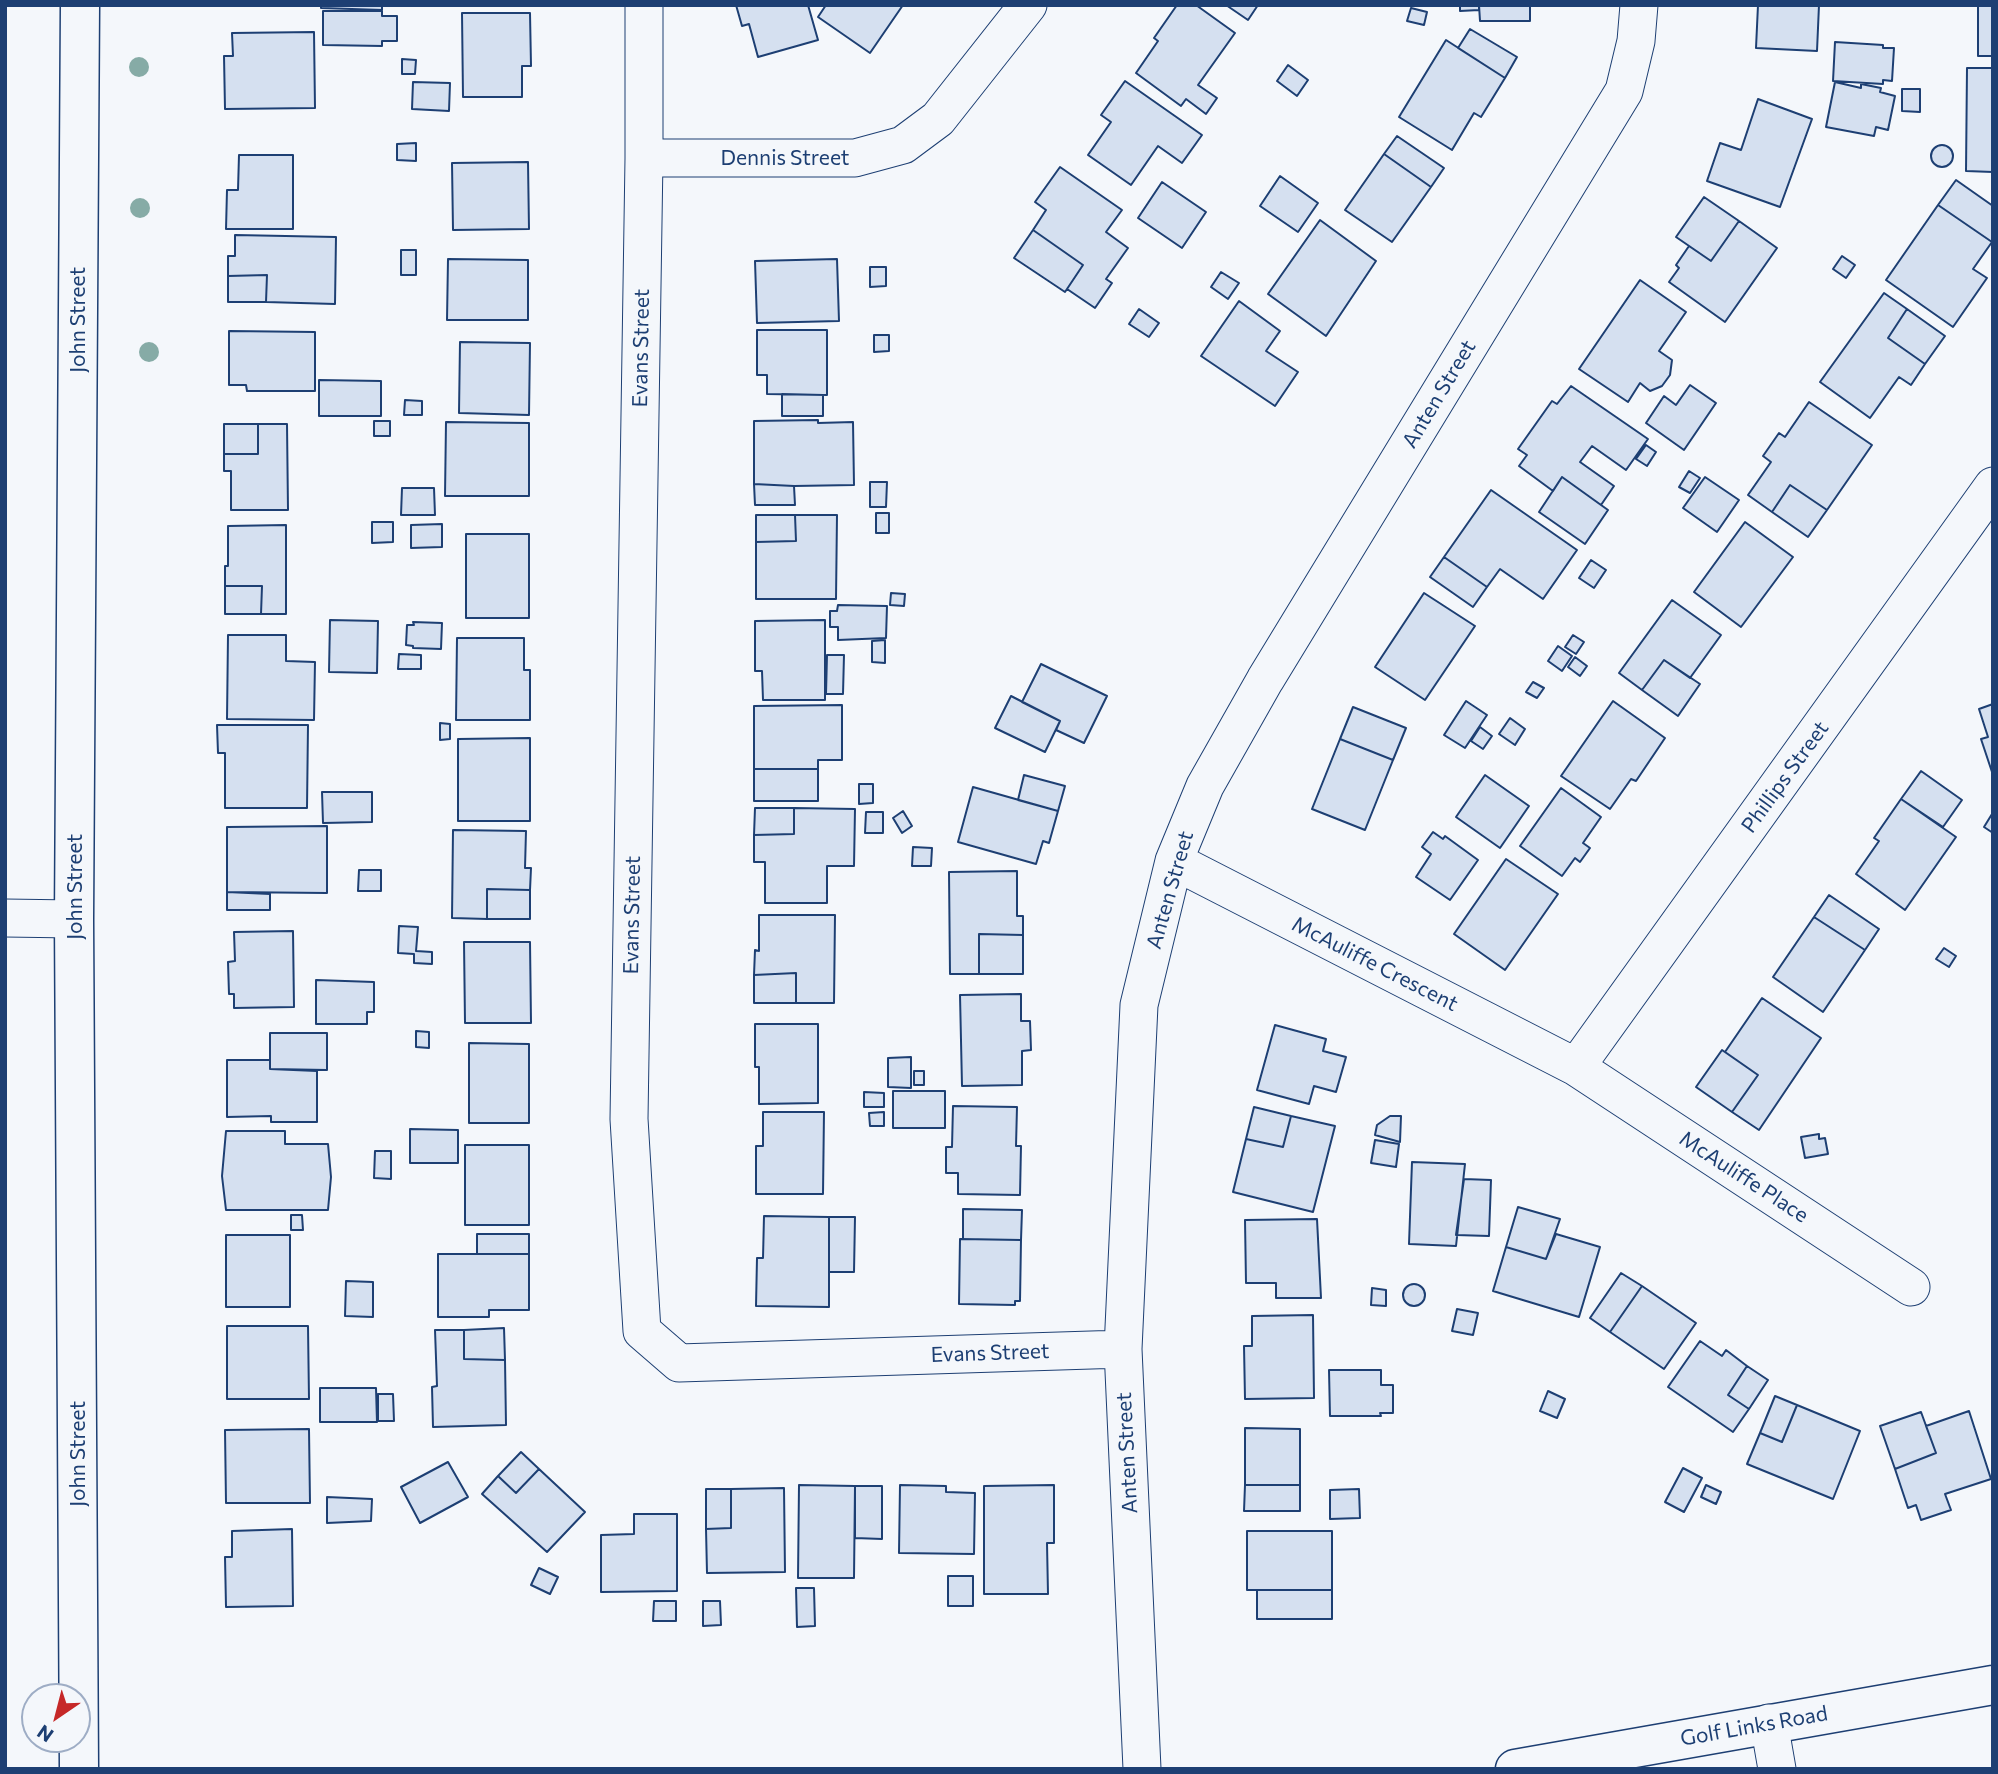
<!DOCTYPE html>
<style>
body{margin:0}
#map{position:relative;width:1998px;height:1774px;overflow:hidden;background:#f4f7fb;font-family:Commissioner,sans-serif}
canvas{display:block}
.frame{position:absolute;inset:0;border:7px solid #1d3f73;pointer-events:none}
.north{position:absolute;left:21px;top:1683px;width:70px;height:70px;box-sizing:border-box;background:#f4f7fb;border:2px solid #9eadc5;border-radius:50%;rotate:215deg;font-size:19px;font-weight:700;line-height:28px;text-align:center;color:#1d3f73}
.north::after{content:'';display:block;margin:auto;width:24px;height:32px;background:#c62828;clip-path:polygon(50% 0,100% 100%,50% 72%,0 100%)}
</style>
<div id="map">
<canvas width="1998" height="1774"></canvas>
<div class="frame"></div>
<div class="north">N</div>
</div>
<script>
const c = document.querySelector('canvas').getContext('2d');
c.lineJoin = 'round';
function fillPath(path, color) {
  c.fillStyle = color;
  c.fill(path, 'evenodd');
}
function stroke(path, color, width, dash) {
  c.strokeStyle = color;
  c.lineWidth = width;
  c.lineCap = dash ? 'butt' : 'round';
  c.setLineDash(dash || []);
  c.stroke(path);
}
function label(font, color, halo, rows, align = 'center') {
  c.font = font + ' Commissioner,sans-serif';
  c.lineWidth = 5;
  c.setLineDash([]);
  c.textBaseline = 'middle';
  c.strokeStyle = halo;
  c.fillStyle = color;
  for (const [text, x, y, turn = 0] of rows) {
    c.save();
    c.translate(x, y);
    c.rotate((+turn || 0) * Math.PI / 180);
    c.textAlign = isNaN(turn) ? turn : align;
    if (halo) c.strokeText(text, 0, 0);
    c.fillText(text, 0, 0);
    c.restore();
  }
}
const building = new Path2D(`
 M321,5H382V10L321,8Z
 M736,5H808L818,40L758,57L749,24L742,26Z
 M826,5H903L870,53L818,17Z
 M1177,5H1196L1235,33L1198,85L1217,98L1206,114L1186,99L1181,106L1136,73L1158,41L1154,38Z
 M1226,5H1258L1248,20Z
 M1460,5H1479V10L1460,11Z
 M1479,5H1530V21H1480Z
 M1758,5H1819L1817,51L1756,48Z
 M1978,5H1993V56H1978Z
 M1411,8L1427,12L1424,25L1407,21Z
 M323,11H382V16H397V41H382V46L323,45Z
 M462,13H530L531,66H522V97H463Z
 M1470,29L1517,57L1505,78L1458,48Z
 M314,32L315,108L225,109L224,56H233L232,33Z
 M1446,40L1505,78L1481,117L1474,113L1452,150L1399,117Z
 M1835,42L1883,45V48H1894L1892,81L1883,80V84L1833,81Z
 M402,59L416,60L415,74H402Z
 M1288,65L1308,80L1297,96L1277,81Z
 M1967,68H1993V172L1966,171Z
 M1125,81L1202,135L1182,163L1158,146L1131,185L1088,155L1111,122L1101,115Z
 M413,82L450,83L449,111L412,109Z
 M1835,82L1861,88V84L1881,88L1880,92L1895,96L1888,130L1876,127L1874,136L1826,127Z
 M1902,89H1920V112L1902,111Z
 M1758,99L1812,119L1780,207L1707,181L1720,143L1741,150Z
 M1397,136L1444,168L1431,187L1384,154Z
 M416,143V161L397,160V144Z
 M1931 156a11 11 0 1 1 22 0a11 11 0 1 1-22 0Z
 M1384,154L1431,187L1392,242L1345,210Z
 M239,155H293V229H226L227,190H238Z
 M528,162L529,229L453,230L452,163Z
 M1060,167L1122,210L1106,232L1128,248L1106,279L1112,283L1095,308L1067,289L1083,265L1033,230L1046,210L1035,202Z
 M1280,176L1318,203L1298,232L1260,206Z
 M1956,180L1993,206L1992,242L1938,205Z
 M1162,182L1206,212L1182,248L1138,218Z
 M1704,197L1739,221L1711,261L1676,237Z
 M1938,205L1992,242L1973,269L1987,278L1953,327L1886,280Z
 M1320,220L1376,261L1326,336L1268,294Z
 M1739,221L1777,248L1725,322L1669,282L1679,268L1676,265L1689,246L1711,261Z
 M1033,230L1083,265L1065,292L1014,258Z
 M235,235L336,237L335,304L266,302L267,275L228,276V256H235Z
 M401,250H416V275H401Z
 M1842,256L1855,265L1846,278L1833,269Z
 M448,259L528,260V320H447Z
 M837,259L839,321L757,323L755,261Z
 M870,267H886V286L870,287Z
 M1221,272L1239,283L1228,299L1211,287Z
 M267,275L266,302H228V276Z
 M1640,280L1686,312L1659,351L1672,360L1670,375L1662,386L1650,391L1640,383L1628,402L1579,369Z
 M1884,293L1907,309L1888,338L1925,364L1911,385L1899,377L1870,418L1820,382Z
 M1239,301L1280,331L1266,351L1298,372L1275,406L1201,356Z
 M1139,309L1159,323L1149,337L1129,324Z
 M1907,309L1945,336L1925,364L1888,338Z
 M757,330H827V395L767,394V375H757Z
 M229,331L315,332V391H247L246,385H229Z
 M874,335H889V351L874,352Z
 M460,342L530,343L529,415L459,413Z
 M319,380L381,381V416H319Z
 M1690,385L1716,403L1684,450L1646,423L1664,396L1676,405Z
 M1571,386L1648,439L1626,470L1592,446L1580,462L1614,486L1601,505L1562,477L1553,491L1519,466L1527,455L1518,449L1552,401L1557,404Z
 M782,394L823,395V416H782Z
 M405,400L422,401V415H404Z
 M1809,402L1872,445L1827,510L1790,485L1772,512L1748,495L1771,462L1763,456L1779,433L1785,437Z
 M818,420V423L853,422L854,485L794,486L754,484V421Z
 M374,421H390V436H374Z
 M446,422L529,423V496H445Z
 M224,424H258V454H224Z
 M258,424H287L288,510H231V471H224V454H258Z
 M1646,445L1656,452L1647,466L1636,459Z
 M1689,471L1700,478L1690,493L1679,487Z
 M1562,477L1608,510L1585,544L1539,512Z
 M1705,477L1739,500L1717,532L1683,508Z
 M870,482H887L886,507H870Z
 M754,484L794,486L795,505H755Z
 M1790,485L1827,510L1808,537L1772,512Z
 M402,488H434L435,515H401Z
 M1491,490L1577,550L1543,599L1500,569L1487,587L1444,557Z
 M876,513H889V533H876Z
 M756,515H795L796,541L756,542Z
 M795,515H837L836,599H756V542L796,541Z
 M372,522H393V542L372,543Z
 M1745,522L1793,557L1741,627L1694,592Z
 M442,524V547L411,548V525Z
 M286,525V614H261L262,586H225V566H228V526Z
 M466,534H529V618H466Z
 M1444,557L1487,587L1473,607L1430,577Z
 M1591,560L1606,570L1594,588L1579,578Z
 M225,586H262L261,614H225Z
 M891,593L905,594L904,606L890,605Z
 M1424,593L1475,626L1425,700L1375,667Z
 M1672,600L1721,635L1690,678L1664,660L1642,690L1619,673Z
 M838,605L887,606L886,638L838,640V627H830V611H837Z
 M330,620L378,621L377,673L329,672Z
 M825,620V700H763L762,671H755V621Z
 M413,622L442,623L441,649L413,648V646L406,645L407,625H414Z
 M228,635H286V661L315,662L314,720L227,719Z
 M1573,635L1584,642L1576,654L1565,647Z
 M457,638H524V670H530V720H456Z
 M885,640V663L872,662V641Z
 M1558,646L1572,656L1562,671L1548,661Z
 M399,654L421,655V669H398Z
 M827,655H844L843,694H826Z
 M1575,657L1587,666L1580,676L1568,667Z
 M1664,660L1700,684L1678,716L1642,690Z
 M1041,664L1107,696L1084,743L1056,730L1060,721L1022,702Z
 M1533,682L1544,688L1537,698L1526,692Z
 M1011,696L1060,721L1045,752L995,728Z
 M1466,701L1487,715L1465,748L1444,735Z
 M1613,701L1665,738L1636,781L1631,779L1610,809L1561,776Z
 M1993,704V772H1992L1981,739L1988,737L1979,709Z
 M842,705V760H818V769H754V706Z
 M1353,707L1406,728L1393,760L1340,739Z
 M1510,718L1525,729L1515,745L1499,734Z
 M440,723L450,724V739L440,740Z
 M217,725H308L307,808H225V753H218Z
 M1480,727L1492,736L1483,749L1471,741Z
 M530,738V821H458V739Z
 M1340,739L1393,760L1365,830L1312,809Z
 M754,769H818V801H754Z
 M1921,771L1962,800L1943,827L1901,799Z
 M1024,775L1065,786L1058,811L1018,800Z
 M1485,775L1529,806L1500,848L1456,817Z
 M859,784H873V803L859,804Z
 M973,787L1058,811L1049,843L1043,841L1036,864L958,842Z
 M1561,788L1601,817L1583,843L1590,848L1580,862L1575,858L1562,876L1520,846Z
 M322,792H372V822L323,823Z
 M1901,799L1956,837L1905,910L1856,874L1879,841L1874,838Z
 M755,808H794V834L754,835Z
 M794,808L855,809L854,866H827V903H765V862H754V835L794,834Z
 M903,811L912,826L902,833L893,818Z
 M866,812H883V833H865Z
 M1992,814L1993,815V833L1984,827Z
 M327,826V893L227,892V827Z
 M453,830L526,831L525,868H531L530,890L487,889V919L452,918Z
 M1433,832L1443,839L1445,836L1478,860L1450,900L1416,877L1431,854L1422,847Z
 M913,847L932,848L931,866H912Z
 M1506,859L1558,894L1505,970L1454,934Z
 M359,870H381V891H358Z
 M1017,871V916H1023V935L979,934V974H950L949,872Z
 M487,889L530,890V919H487Z
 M227,892L270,894V910H227Z
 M1829,895L1879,929L1865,950L1814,917Z
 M759,915H835L834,1003H796V973L754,975L755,950L759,951Z
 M1814,917L1865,950L1823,1012L1773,977Z
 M399,926L418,927L416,951L432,952V964L414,963V954L398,953Z
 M293,931L294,1007L234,1008V994H229L228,962L235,961L234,932Z
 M979,934L1023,935V974H979Z
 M464,942H530L531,1023H465Z
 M1944,948L1956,956L1949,967L1936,959Z
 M796,973V1003H754V975Z
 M316,980L374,982V1012H367V1024H316Z
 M1021,994V1021H1030L1031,1050L1022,1051V1085L962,1086L960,995Z
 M1762,998L1821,1038L1759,1130L1732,1112L1758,1075L1725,1052Z
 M755,1024H818V1103L759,1104V1067H755Z
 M1275,1025L1326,1039L1323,1051L1346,1057L1336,1092L1314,1086L1309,1104L1257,1090Z
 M416,1031L429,1032V1048L416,1047Z
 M270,1033H327V1070L270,1069Z
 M469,1043L529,1044V1123H469Z
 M1722,1050L1758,1075L1732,1112L1696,1087Z
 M911,1057V1088L888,1087V1058Z
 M227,1060H270V1069L317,1071V1122H271V1116L227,1117Z
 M914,1071H924V1085H914Z
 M893,1091H945V1128H893Z
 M864,1092L884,1093V1107H864Z
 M953,1106L1017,1107L1016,1146H1021L1020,1195L958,1194V1173H946V1147H952Z
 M1254,1107L1291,1116L1283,1147L1246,1139Z
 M763,1112H824L823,1194H756V1146H763Z
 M884,1112V1126H870L869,1113Z
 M1291,1116L1335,1126L1313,1212L1233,1192L1246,1139L1283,1147Z
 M1390,1116H1401L1400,1142L1375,1135L1377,1125Z
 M410,1129L458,1130V1163H410Z
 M226,1131H285V1144H328L331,1177L328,1210H226L222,1176Z
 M1819,1134V1139L1825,1138L1828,1154L1805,1158L1801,1137Z
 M1375,1140L1399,1144L1396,1167L1371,1163Z
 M465,1145H529V1225H465Z
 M375,1151H391V1179L374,1178Z
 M1412,1162L1465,1164L1456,1246L1409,1244Z
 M1464,1179L1491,1180L1489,1236L1456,1235Z
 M1518,1207L1560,1219L1546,1259L1506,1247Z
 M963,1209L1022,1210L1021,1240L963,1239Z
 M291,1215H302L303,1230H291Z
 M764,1216L829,1217V1307L756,1306L757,1258H763Z
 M829,1217H855L854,1272H829Z
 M1317,1219L1321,1298H1276V1283H1246L1245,1220Z
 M477,1234H529V1254H477Z
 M1556,1234L1600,1247L1579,1317L1493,1291L1506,1247L1546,1259Z
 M226,1235H290V1307H226Z
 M960,1239L1021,1240L1020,1301H1015V1305L959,1304Z
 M438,1254H529V1310H489V1317H438Z
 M1621,1273L1642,1286L1610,1332L1590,1318Z
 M346,1281L373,1282V1317L345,1316Z
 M1403 1295a11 11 0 1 1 22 0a11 11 0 1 1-22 0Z
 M1642,1286L1696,1323L1664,1369L1610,1332Z
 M1372,1288L1386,1290V1306L1371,1305Z
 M1457,1309L1478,1313L1473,1335L1452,1331Z
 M1313,1315L1314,1398L1245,1399L1244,1346H1252V1316Z
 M227,1326H308L309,1399H227Z
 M504,1328L505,1360L464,1359V1330Z
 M435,1330H464V1359L505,1360L506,1425L433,1427L432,1387L437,1386Z
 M1700,1341L1722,1356L1726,1350L1747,1366L1728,1395L1749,1409L1733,1432L1668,1387Z
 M1747,1366L1768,1380L1749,1409L1728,1395Z
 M1329,1370H1381V1385H1393V1413H1380L1381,1416H1330Z
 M320,1388H376L377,1422H320Z
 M1548,1391L1565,1399L1557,1418L1540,1411Z
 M378,1394H393L394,1421H378Z
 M1775,1396L1797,1405L1782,1442L1760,1433Z
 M1797,1405L1860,1431L1833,1499L1747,1464L1760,1433L1782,1442Z
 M1969,1411L1991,1479L1945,1494L1951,1510L1921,1520L1916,1505L1908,1508L1895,1469L1936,1453L1926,1426Z
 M1921,1412L1936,1453L1895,1469L1880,1426Z
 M1245,1428L1300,1429V1485H1245Z
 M309,1429L310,1503H226L225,1430Z
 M521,1452L539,1469L516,1493L498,1476Z
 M448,1462L468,1497L420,1523L401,1487Z
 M1683,1468L1702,1478L1684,1512L1665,1502Z
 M539,1469L585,1512L547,1552L482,1494L498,1476L516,1493Z
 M799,1485L855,1486L854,1578H798Z
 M900,1485L946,1486V1492L975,1493L974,1554L899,1553Z
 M1054,1485V1543H1047L1048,1594H984V1486Z
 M1245,1485H1300V1511H1244Z
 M1706,1485L1721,1492L1716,1504L1701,1497Z
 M855,1486H882V1539L855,1538Z
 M784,1488L785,1572L707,1573L706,1529L731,1528V1489Z
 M706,1489H731V1528L706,1529Z
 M1359,1489L1360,1518L1330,1519V1490Z
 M327,1497L372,1499L371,1521L327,1523Z
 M634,1514H677V1591L601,1592V1535L634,1534Z
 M292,1529L293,1606L226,1607L225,1557H232V1531Z
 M1247,1531H1332V1590H1247Z
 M539,1568L558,1577L550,1594L531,1585Z
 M948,1576H973V1606H948Z
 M796,1588H814L815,1626L797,1627Z
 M1257,1590H1332V1619H1257Z
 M654,1601H676V1621H653Z
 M703,1601H720L721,1625L703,1626Z`);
fillPath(building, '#d5e0f0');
stroke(building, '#1d3f73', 2);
const minor = new Path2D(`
 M644,5V158L629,1119L642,1331L679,1363L1123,1349
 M644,158H855L903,145L938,119L1028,5
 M1174,861L1576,1067L1911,1287
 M5,918L74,919
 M1576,1067L1993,486
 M1769,1723L1777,1769
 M1142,1769L1123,1349L1139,1005L1174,861L1205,786L1265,680L1624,91L1636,41L1639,5`);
const secondary = new Path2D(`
 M79,1769L74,919L80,5
 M1515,1769L1993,1685`);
stroke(minor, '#1d3f73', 39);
stroke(secondary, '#1d3f73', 41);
stroke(minor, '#f4f7fb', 37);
stroke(secondary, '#f4f7fb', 38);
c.fillStyle = '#86aba6';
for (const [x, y] of [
 [139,67],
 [140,208],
 [149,352]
]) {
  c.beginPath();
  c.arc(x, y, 10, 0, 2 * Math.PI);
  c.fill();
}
label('21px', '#1d3f73', '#f4f7fb', [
 ["Dennis Street",785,158],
 ["John Street",78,320,-90],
 ["Evans Street",641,348,-89],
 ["Anten Street",1439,394,-59],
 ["Phillips Street",1785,777,-54],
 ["John Street",75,887,-90],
 ["Anten Street",1170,890,-74],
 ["Evans Street",632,915,-89],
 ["McAuliffe Crescent",1375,964,27],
 ["McAuliffe Place",1744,1177,33],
 ["Evans Street",990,1353,-2],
 ["Anten Street",1127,1453,-93],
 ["John Street",78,1454,-90],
 ["Golf Links Road",1754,1726,-10]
]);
</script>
